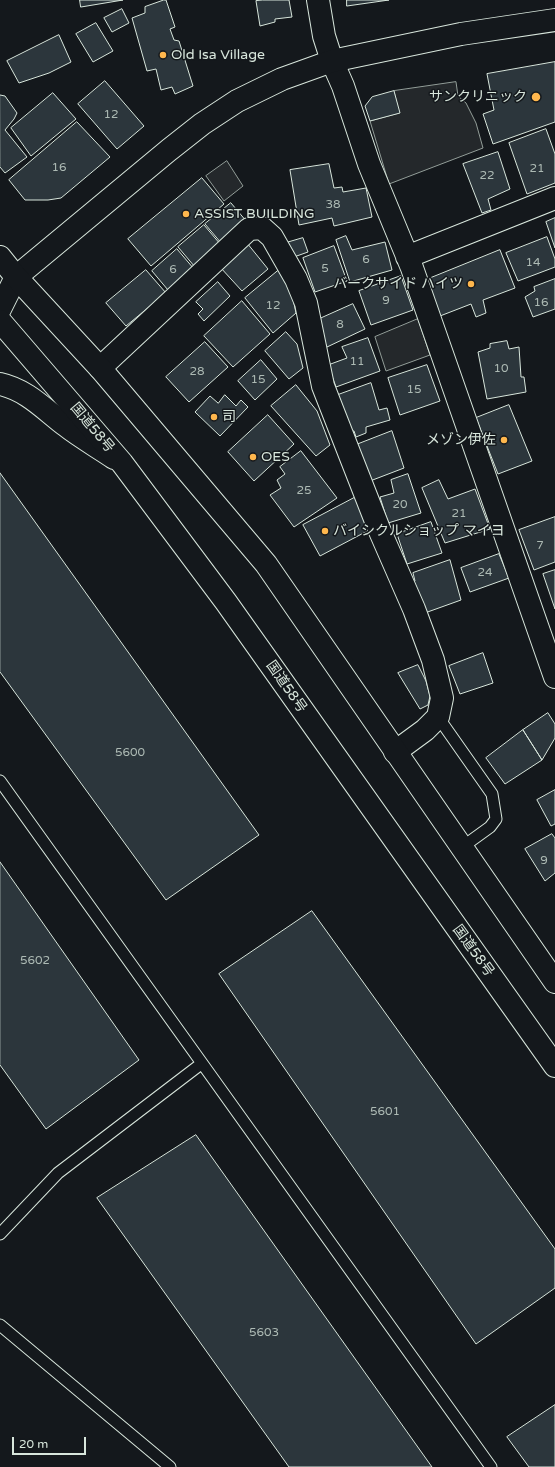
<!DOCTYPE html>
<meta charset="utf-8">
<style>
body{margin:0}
#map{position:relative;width:555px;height:1467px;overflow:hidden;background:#14181c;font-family:"Varela Round",sans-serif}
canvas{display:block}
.scale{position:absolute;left:12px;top:1437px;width:74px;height:18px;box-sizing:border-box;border:2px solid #d8e6dc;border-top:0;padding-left:5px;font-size:12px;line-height:14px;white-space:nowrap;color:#d8e6dc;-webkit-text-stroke:3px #14181c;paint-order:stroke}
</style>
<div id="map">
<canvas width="555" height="1467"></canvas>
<div class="scale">20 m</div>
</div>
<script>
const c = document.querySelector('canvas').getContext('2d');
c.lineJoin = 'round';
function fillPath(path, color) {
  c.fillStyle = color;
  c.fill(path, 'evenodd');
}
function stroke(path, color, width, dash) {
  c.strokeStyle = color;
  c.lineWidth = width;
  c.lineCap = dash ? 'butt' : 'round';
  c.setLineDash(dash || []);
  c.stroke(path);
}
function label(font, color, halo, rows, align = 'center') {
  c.font = font + ' "Varela Round","Noto Sans JP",sans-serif';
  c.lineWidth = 3;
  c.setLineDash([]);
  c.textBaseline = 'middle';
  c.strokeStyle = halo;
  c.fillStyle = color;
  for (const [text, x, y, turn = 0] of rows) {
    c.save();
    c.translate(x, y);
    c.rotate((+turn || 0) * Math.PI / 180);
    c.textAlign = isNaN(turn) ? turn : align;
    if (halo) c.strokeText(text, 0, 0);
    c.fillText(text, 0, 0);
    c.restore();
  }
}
const parking = new Path2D(`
 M456,82L458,96L466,103L476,123L483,148L389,184L370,121L399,113L394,91Z
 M227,161L243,186L224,201L206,176Z
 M418,319L430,355L386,371L375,337Z`);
fillPath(parking, '#24282b');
stroke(parking, '#939e99', 1);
const building = new Path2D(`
 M80,0H123L81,7Z
 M164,0H166L175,27L170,29L174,40L179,41L193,86L175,94L172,87L161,90L156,69L147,71L132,18L145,13V7Z
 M263,0H289L292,17L275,19V22L260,26L256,1Z
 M347,0H389L347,6Z
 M122,9L129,23L112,32L104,18Z
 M96,23L113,51L93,62L76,34Z
 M59,35L71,62L49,73L19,83L7,61Z
 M555,62V122L493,144L483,114L494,110L487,74Z
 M105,81L144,126L117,149L78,104Z
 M394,91L400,113L370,121L365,106L372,97Z
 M53,93L76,119L31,156L11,128Z
 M0,95L5,96L17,113L14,119L5,130L27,157L5,173L0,167Z
 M77,122L110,157L61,198L48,200H25L9,180Z
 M546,129L555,154V183L527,194L509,143Z
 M498,152L510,189L488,199L491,210L482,213L463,164Z
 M329,164L334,188L342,187L343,192L366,188L372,217L334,226L332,218L299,225L290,170Z
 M202,178L224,204L151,266L128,239Z
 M231,203L247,222L222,244L205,224Z
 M555,218V248L546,222Z
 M204,225L221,245L195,267L178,247Z
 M346,236L352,250L385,242L392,270L350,282L336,240Z
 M547,237L555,259V267L518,281L506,253Z
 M303,238L308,252L291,258L286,243Z
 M247,243L268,269L242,291L220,267Z
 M334,246L347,281L315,292L303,258Z
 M177,249L194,269L168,290L152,271Z
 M500,250L515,288L483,300L486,313L476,317L471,304L440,316L426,280Z
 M146,270L166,293L126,326L106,303Z
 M279,270L291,289L296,313L273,333L245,298Z
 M401,276L413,310L371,325L359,291Z
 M555,279V309L533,317L525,297L535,291L534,287Z
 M218,282L230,296L204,321L198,314L203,309L196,302Z
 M242,301L270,334L233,367L204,336Z
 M353,304L365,329L327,347L315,321Z
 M286,332L297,344L303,368L289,379L265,351Z
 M368,338L380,371L336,387L328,365L347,358L342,347Z
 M507,341L509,349L519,347L521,377H524L526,392L487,399L478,352L490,348V344Z
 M205,342L228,367L189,402L166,377Z
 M261,360L277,379L255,400L238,381Z
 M427,365L440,401L400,415L388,378Z
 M371,383L379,410L387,408L390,420L366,427V433L356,437L354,431H350L338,395Z
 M296,385L317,411L330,445L316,456L271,406Z
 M225,395L236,406L241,400L248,407L220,436L195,412L210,396L218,403Z
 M509,405L532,461L498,474L476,418Z
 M268,415L294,444L254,481L228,452Z
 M392,431L404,468L370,481L356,445Z
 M301,451L337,498L294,527L270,495L281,488L277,480L285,474L280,467Z
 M0,473L259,835L166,900L0,672Z
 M408,474L421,513L388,523L380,497L394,493L391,480Z
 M439,480L448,499L475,489L490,529L445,543L422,488Z
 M356,497L373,528L320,556L303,525Z
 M555,517V562L534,570L519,530Z
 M431,522L442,553L407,564L397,534Z
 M499,554L509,578L470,592L461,568Z
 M450,560L461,600L422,614L412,583L415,581L413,573Z
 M555,570V609L543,574Z
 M483,653L493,683L460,694L449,666Z
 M418,665L426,681L430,696L428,705L420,709L398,673Z
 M548,713L555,724V738L542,760L523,730Z
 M523,730L542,760L505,784L486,758Z
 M555,790V824L551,826L537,800Z
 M552,834L555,838V873L545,881L525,849Z
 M0,862L139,1060L46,1129L0,1065Z
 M312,911L555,1249V1288L476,1344L219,974Z
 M196,1135L432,1467H289L97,1198Z
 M555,1405V1467H529L507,1437Z`);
fillPath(building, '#2c363c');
stroke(building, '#d8e6dc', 1);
const service = new Path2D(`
 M438,717L492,794L496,819L490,827L461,848
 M0,781L491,1467
 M0,1234L58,1173L201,1064
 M0,1325L170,1467`);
const minor = new Path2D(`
 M318,0L324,36L332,61L343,86L369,164L412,268L555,677
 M407,257L555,198
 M100,368L249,229L262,228L272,237L296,279L306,303L323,386L379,529L414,609L433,660L442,698L438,717L425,730L395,752`);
const tertiary = new Path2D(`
 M16,277L169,150L202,124L237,101L282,79L332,61L461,34L555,20`);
const primary = new Path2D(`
 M0,309L16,277
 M0,384C27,390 44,409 65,425C80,437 98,447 114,458`);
const trunk = new Path2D(`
 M0,257L16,277L100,368L266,564L555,982
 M0,321L122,463L226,602L555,1066`);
stroke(service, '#d8e6dc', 13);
stroke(minor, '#d8e6dc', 24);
stroke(tertiary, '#d8e6dc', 24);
stroke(primary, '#d8e6dc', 24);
stroke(trunk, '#d8e6dc', 24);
stroke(service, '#14181c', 11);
stroke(minor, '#14181c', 22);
stroke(tertiary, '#14181c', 22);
stroke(primary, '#14181c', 22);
stroke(trunk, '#14181c', 22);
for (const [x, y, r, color] of [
 [163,55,4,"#ffb74d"],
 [536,97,5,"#ffb74d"],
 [186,214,4,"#ffb74d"],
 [471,284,4,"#ffb74d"],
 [214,417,4,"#ffb74d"],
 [504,440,4,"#ffb74d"],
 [253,457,4,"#ffb74d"],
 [325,531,4,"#ffb74d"]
]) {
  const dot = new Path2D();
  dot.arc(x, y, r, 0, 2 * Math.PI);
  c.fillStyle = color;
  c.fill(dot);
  stroke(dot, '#14181c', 1.5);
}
label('12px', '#adbab4', null, [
 ["12",111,115],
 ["16",59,168],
 ["21",537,169],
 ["22",487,176],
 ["38",333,205],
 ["6",366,260],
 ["14",533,263],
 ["5",325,269],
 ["6",173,270],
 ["9",386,301],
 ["16",541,303],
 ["12",273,306],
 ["8",340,325],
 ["11",357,362],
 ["10",501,369],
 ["28",197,372],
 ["15",258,380],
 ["15",414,390],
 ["25",304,491],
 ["20",400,505],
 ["21",459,514],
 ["7",540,546],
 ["24",485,573],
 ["5600",130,753],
 ["9",544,861],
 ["5602",35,961],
 ["5601",385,1112],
 ["5603",264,1333]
]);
label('14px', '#d8e6dc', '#14181c', [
 ["Old Isa Village",171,55],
 ["サンクリニック",527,97,"right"],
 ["ASSIST BUILDING",194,214],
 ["バークサイド ハイツ",463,284,"right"],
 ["司",222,417],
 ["メゾン伊佐",496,440,"right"],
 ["OES",261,457],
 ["バイシクルショップ マイヨ",333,531]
], 'left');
label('14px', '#d8e6dc', '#14181c', [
 ["国道58号",92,428,50],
 ["国道58号",286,687,55],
 ["国道58号",473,951,54]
]);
</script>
